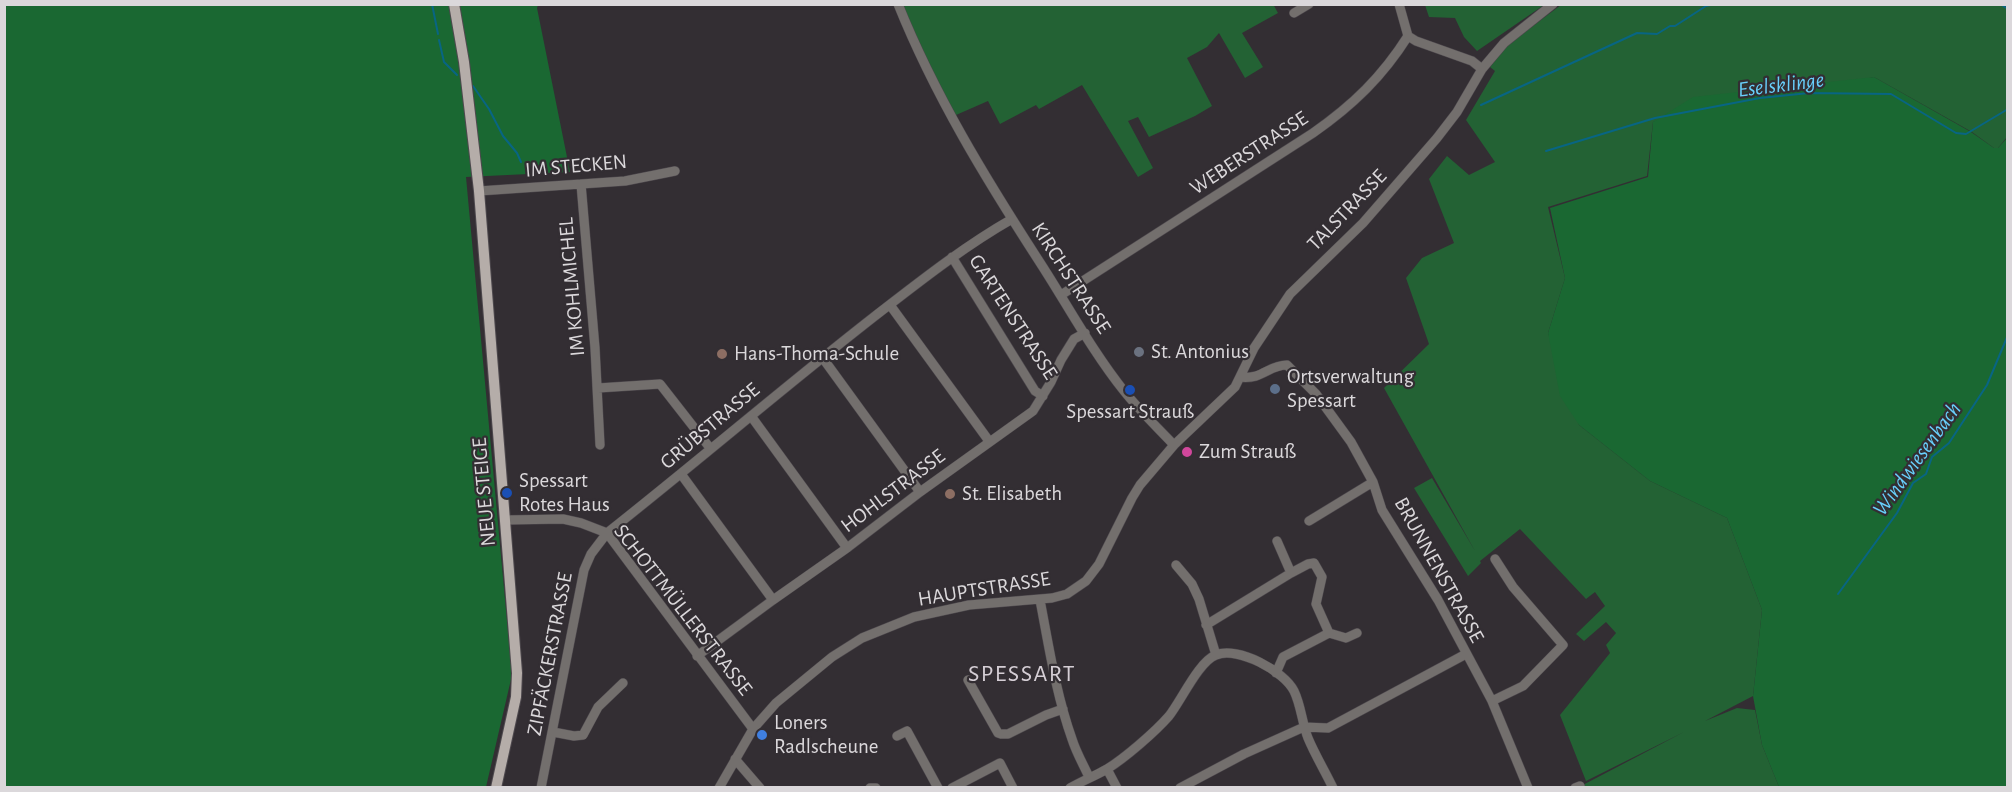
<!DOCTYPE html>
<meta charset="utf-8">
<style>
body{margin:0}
#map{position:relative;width:2012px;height:792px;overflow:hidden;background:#332e33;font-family:"Alegreya Sans",sans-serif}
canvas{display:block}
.frame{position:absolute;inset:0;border:6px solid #dbd8db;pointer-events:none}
</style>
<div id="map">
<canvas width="2012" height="792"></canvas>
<div class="frame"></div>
</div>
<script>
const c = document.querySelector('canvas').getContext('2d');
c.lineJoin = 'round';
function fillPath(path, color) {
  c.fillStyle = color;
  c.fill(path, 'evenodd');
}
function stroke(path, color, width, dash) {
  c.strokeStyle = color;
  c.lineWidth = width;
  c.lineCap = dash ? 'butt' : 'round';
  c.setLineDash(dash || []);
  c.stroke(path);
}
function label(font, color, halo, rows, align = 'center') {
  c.font = font + ' "Alegreya Sans",sans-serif';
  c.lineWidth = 4.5;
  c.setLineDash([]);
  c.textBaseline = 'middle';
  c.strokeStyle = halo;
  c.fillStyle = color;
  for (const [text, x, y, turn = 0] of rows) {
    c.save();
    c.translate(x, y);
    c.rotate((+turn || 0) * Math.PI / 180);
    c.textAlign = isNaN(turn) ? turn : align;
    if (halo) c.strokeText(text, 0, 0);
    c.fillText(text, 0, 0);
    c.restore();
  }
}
fillPath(new Path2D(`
 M1273,4L1278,13L1242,33L1263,67L1245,78L1219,33L1207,47L1187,58L1212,106L1195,116L1149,137L1138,117L1128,121L1153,168L1138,177L1082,85L1039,109L1036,105L1000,124L988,101L956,115H953L902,5Z
 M1425,5V4L1544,5L1477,51L1464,37L1455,18L1429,17Z
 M1561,5H2007V137L1998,148H1994L1972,132L1874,77L1653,122L1647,176L1548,207L1565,278L1548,333L1579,425L1650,481L1727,518L1762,610L1753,696L1705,721L1737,708L1755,710L1762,745L1779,787H1579L1684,732L1586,781L1560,715L1610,653L1606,645L1616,633L1606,622L1584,641L1576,634L1605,606L1595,592L1586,599L1520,529L1480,561L1481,563L1468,576L1414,488L1432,478L1475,551L1384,388L1429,344L1406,278L1422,258L1454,243L1429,179L1447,156L1469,175L1495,162L1466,120L1495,71L1490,67L1506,46Z`), '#236234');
fillPath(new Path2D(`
 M5,5H538L537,8L570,172L466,177L512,675L486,787L5,788Z
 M1874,77L1971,132L1994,148H1998L2007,138V787H1779L1762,745L1753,696L1762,610L1727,518L1650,481L1579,425L1560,396L1548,333L1565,278L1550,208L1648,177L1653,122L1693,97Z`), '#1a6832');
stroke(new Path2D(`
 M432,4L438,34
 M2000,4L2008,9
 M439,40L444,62L457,75
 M473,86L489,109L503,136L517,153L521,162
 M1481,105L1637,33L1657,34L1670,26H1675L1706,6L1715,4
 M1546,151L1655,118L1760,98L1809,93L1891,94L1956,133L1966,134L2008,109
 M1838,594L1897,513L1913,483L1926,474L1932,457L1949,443L1987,385L2008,335`), '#086583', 2);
const minor = new Path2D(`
 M898,4C935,96 986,179 1039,261C1067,304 1092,351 1124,391C1139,410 1157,427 1174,445
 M1399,4L1408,36
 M1294,13L1309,4
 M1408,36L1416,41L1472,61L1482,69
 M581,184L595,348L600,445
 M479,191L625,181L675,171
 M952,257L1035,391L1043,396
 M1061,295L1313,133C1353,105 1382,77 1408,36
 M890,305L989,441
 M822,357L920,492
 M1240,377C1263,380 1268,365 1287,365L1316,394L1351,442L1373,482L1382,510L1438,600L1492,701L1528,788
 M598,388L660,384L710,448
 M751,416L847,548
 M681,474L773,600
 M506,520L563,519L581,523L607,533L753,729
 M1309,521L1373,482
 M1277,541L1291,573
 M1176,565L1192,584L1199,599L1216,655
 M1040,600C1049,647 1056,694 1072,739C1076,752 1083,764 1089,777
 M1206,625L1291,573L1308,564L1314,563L1322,577L1316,604L1329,633
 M1329,633L1346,638L1357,633
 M697,656L773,600L847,548L920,492L1033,411L1051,382L1061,360L1074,339L1085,333
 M1276,673L1283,657L1329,633
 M968,680L998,733L1001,734H1008L1046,715L1063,709
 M1492,701L1523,686L1563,645L1513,587L1495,559
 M553,732L574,736L583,735L598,707L623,683
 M897,736L907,731L938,788
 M735,759L760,788
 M1107,769L1117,788
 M541,788L584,570L591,554L607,533C697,462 784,387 875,316C919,282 963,247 1012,219
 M719,788L753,729L776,703L832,657L862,638L914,617L969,605L1052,598L1067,594L1086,581L1099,564L1132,498L1140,485L1174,445L1235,387L1254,348L1290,294L1363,223L1437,138L1457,112L1482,69L1504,43L1553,4
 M870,788H876
 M952,788L1000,763L1013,788
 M1070,788C1082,781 1095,776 1107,769C1125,758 1155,732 1169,716C1181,701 1199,661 1216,655C1238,646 1284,671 1294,691C1301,705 1302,723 1308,738C1315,755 1325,771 1333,788
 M1180,788L1244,754L1304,727L1328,728L1466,654
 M1575,788L1580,786`);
const major = new Path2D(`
 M454,4L464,62L479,191L517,673L516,697L496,788`);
stroke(minor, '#4e494e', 10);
stroke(major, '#4e494e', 12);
stroke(minor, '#736f6d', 9);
stroke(major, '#b5ada9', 10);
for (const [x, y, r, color] of [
 [1139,352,6,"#6b7280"],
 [722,354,6,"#8d6e63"],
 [1275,389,6,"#5c6f8a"],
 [1130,390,6,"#1a4fb4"],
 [1187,452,6,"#d1479c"],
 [507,493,6,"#1a4fb4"],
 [950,494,6,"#8d6e63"],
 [762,735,6,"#3f7fe0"]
]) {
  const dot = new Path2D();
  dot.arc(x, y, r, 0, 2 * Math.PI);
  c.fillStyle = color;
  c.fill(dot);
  stroke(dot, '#332e33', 2);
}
label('21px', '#dbd8db', '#332e33', [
 ["WEBERSTRASSE",1249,153,-33],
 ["IM STECKEN",576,166,-5],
 ["TALSTRASSE",1347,210,-46],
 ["KIRCHSTRASSE",1071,278,57],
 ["IM KOHLMICHEL",572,287,-95],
 ["GARTENSTRASSE",1013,317,57],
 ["GRÜBSTRASSE",710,426,-40],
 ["HOHLSTRASSE",893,491,-37],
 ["NEUE STEIGE",484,492,-95],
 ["BRUNNENSTRASSE",1439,570,61],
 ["HAUPTSTRASSE",984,589,-9],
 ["SCHOTTMÜLLERSTRASSE",683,610,52],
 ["ZIPFÄCKERSTRASSE",550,654,-79]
]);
label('21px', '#dbd8db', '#332e33', [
 ["St. Antonius",1151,352],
 ["Hans-Thoma-Schule",734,354],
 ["Ortsverwaltung",1287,377],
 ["Spessart",1287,401],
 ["Spessart Strauß",1130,412,"center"],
 ["Zum Strauß",1199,452],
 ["Spessart",519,481],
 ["Rotes Haus",519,505],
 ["St. Elisabeth",962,494],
 ["Loners",774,723],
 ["Radlscheune",774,747]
], 'left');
label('italic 22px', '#68cffb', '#332e33', [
 ["Eselsklinge",1781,85,-7],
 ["Windwiesenbach",1917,459,-54]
]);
c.letterSpacing = '1.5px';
label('24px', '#d5ced5', '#332e33', [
 ["SPESSART",1022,674]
]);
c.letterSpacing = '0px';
</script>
